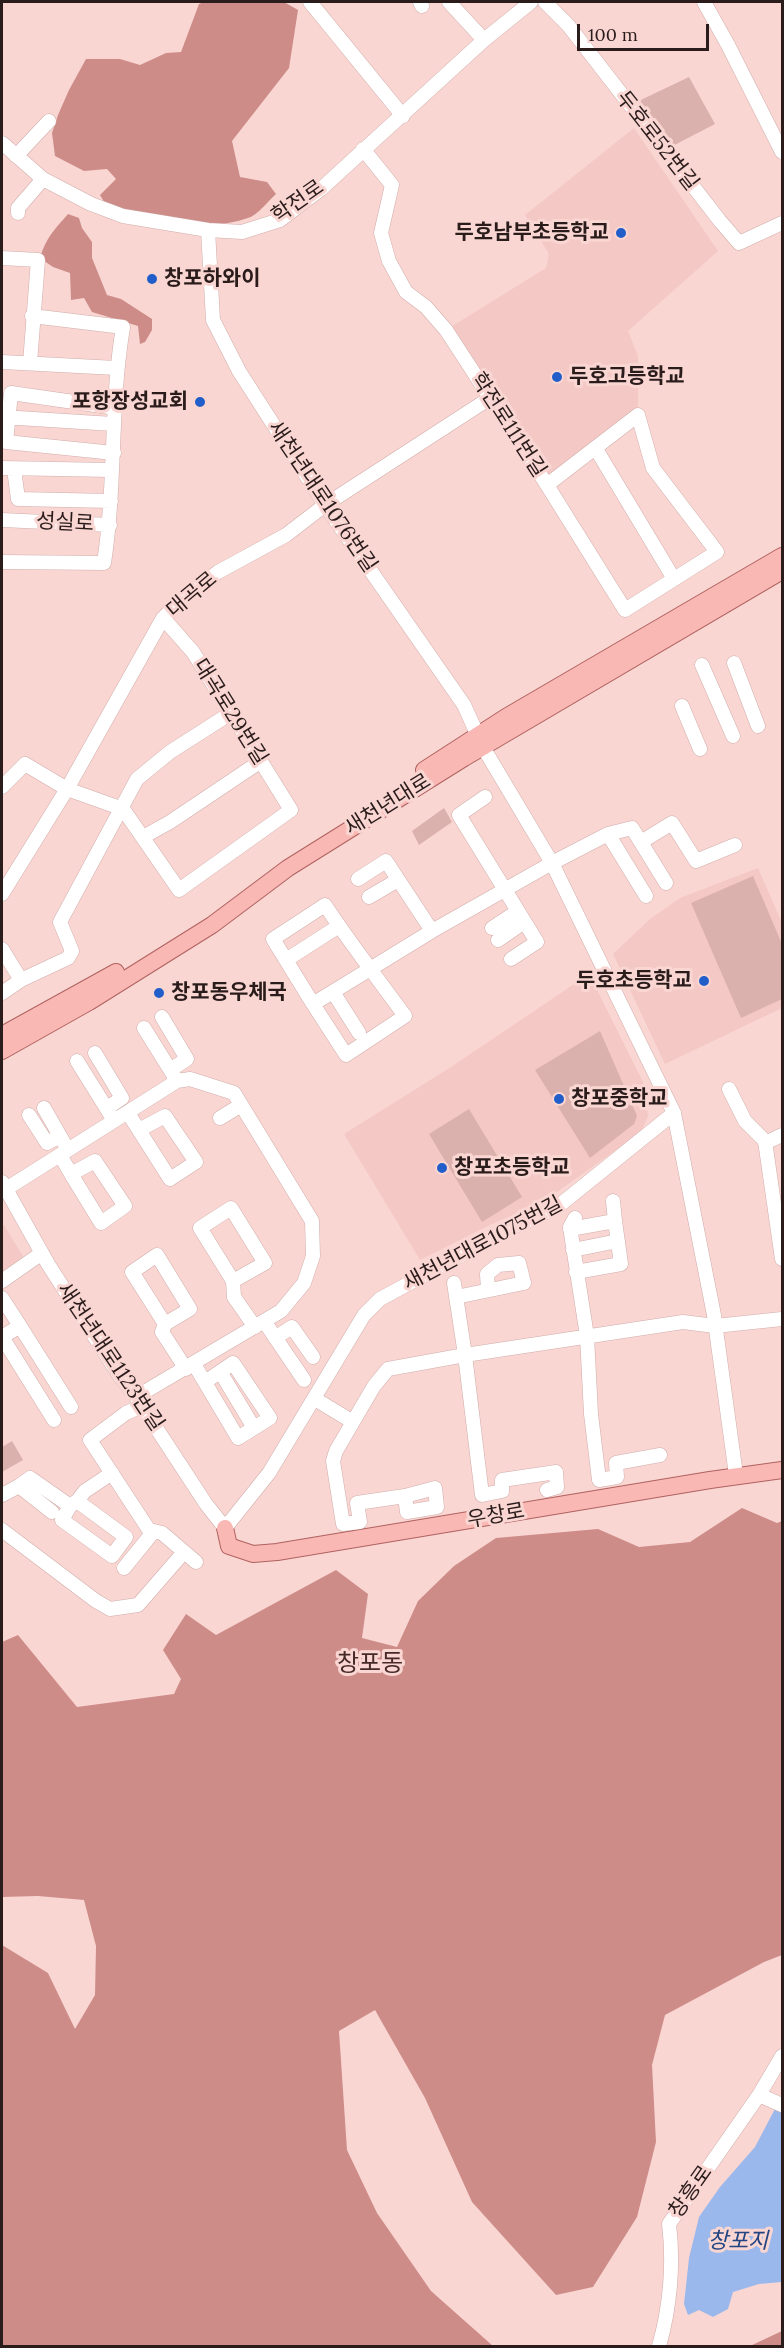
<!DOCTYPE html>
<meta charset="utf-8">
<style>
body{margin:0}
#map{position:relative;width:784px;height:2348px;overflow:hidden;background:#fad6d3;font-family:Lora,serif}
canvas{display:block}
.frame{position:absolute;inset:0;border:3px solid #291c1b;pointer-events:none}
.scale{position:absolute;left:577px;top:24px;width:132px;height:27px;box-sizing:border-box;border:3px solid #291c1b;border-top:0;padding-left:8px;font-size:18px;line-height:21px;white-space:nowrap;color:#291c1b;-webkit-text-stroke:4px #fad6d3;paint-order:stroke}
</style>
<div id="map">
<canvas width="784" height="2348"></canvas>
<div class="frame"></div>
<div class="scale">100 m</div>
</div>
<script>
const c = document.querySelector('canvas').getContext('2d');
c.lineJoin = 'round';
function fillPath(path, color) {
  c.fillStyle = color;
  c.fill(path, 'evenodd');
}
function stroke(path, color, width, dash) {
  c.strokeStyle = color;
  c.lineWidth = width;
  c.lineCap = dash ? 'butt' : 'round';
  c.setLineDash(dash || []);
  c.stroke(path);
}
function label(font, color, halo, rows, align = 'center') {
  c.font = font + ' Lora,"Noto Sans KR",serif';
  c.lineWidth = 6;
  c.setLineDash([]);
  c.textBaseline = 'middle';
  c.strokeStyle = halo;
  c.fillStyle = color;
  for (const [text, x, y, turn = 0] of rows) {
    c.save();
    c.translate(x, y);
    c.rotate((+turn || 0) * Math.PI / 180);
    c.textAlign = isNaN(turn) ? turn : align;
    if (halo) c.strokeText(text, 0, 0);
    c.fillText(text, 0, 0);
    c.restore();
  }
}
fillPath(new Path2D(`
 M634,128L718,251L628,331L638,356V415L547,485L446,330L546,268L549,254L525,215Z
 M758,868L782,923V1008L665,1064L613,954L650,919L680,898Z
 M589,974L643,1082L648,1116L641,1132L543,1202L492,1224L420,1260L344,1134L451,1067Z
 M4,1225L24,1258L2,1273V1226Z`), '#f4c8c4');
fillPath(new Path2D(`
 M689,77L715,124L661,152L624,108Z
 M444,808L452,822L419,845L412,831Z
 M753,876L782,944V999L741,1018L691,903Z
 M600,1031L637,1116L634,1124L590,1158L535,1070Z
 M469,1109L522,1197L482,1222L429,1134Z
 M12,1441L23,1460L2,1472V1447Z`), '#dbb1ae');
fillPath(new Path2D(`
 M204,2H284L298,10L289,68L232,141L240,177L267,182L276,194C268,201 258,215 248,218C203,234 150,217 106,205L100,195L116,179L107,169L84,171L55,156L52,133L58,115L69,90L86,59H120L140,65L166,53L181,52L199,4Z
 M68,214L79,218L82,228L92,242V258L107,295L121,299L152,319V330L145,342L140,344L138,326L92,312L84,298L71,300L70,273L53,267L40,258C46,238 54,230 68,214Z
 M742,1508L777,1523L782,1521V1955L764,1962L665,2015L652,2065L656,2142L637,2217L593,2287L556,2295L472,2202L425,2098L375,2010L339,2031L347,2150L377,2213L431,2291L493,2346H2V1945L48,1973L75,2029L95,1995L96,1946L84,1900L38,1896L2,1897V1642L18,1635L77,1707L174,1694L181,1679L163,1650L186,1614L216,1635L336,1570L368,1594L362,1638L397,1647L418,1601L454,1566L496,1538L598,1529L639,1547L690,1542Z
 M782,2331V2346H750Z`), '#cd8c88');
fillPath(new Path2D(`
 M777,2105L782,2108V2282L759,2284L733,2292L728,2309L713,2317L699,2310L688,2315L684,2304L689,2258L699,2217L720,2187L755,2147Z`), '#9ab8eb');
const minor = new Path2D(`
 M310,2L403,116
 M420,2L422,6
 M449,2L484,40
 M545,2L568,25L720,221L739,243L782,223
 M704,2L728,45L782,152
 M2,143L43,179L91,204L123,216L208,230L242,232L280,220L321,189L484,40L531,2
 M363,149L392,185L381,233L389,261L406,292L426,307L446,330L547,485L625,610L717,552L653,468L638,415L547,485
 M16,156L49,121
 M18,213V208L43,179
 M208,230L213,320L239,371L325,505L464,705L483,747L552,863L674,1113L714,1315L736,1475
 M2,258L38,260L30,363
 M2,362L116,368
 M2,417L113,424
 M596,449L674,579
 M114,453L6,442L11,393L116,408
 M2,468L112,470
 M14,469L18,499L111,501
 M2,520L110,525
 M2,562L104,563C116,484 110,405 123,327L32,316
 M734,663L758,726
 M702,665L733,736
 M682,706L700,749
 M2,787L25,764L67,789L123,809L179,890L291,810L193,652L163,618
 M485,797L459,815L537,942L511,959
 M608,834L632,828L666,883
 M143,837L170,822L261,761
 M641,842L672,823L696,861L735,845
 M358,879L386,861L432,931
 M2,894L67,789L163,618L185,597L218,572L286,535L325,505L490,398
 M369,897L398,880
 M492,928L518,911
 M498,940L524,922
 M2,949L21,980
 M286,960L339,926
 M333,992L359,1033
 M2,993L21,980L68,958L72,951L60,922L137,779L170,752L231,713
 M313,1004L273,939L325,905C350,943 378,979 405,1016L346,1055L313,1004L432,931L552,863L608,834L646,896
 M162,1017L187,1059L170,1070
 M144,1028L174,1076
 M95,1053L122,1098L107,1108
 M77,1061L110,1114
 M729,1089L745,1121L765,1141L782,1259
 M44,1108L64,1143
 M128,1113L170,1179L196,1162L165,1116L139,1130
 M29,1115L47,1143L60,1136
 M220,1118L241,1105
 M765,1143L782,1135
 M60,1155L71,1174L95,1161L125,1206L101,1223L71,1174
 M2,1182L48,1264L119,1375L136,1397L206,1504L225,1528L269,1473L364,1315L380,1299L511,1228L556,1208L674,1113
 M6,1189L177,1081L190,1079L234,1093L312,1221L313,1256L304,1283L281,1311L136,1397
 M575,1218L570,1227L587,1336L591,1414L599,1480L617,1477L616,1463L660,1455
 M570,1229L615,1221L613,1201
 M573,1250L618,1241
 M576,1272L621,1264L615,1221
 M2,1281L42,1253
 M233,1281L200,1228L231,1208L265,1263L233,1281L234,1297L255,1327
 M454,1283L465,1355L482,1495L502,1491V1480L556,1472L557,1487L547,1490
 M456,1297L524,1283L519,1263L498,1265L487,1274L488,1290
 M2,1298L20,1326
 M264,1321L304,1380
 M165,1324L132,1272L157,1255L190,1309L165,1324L162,1332L186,1369
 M2,1337L20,1326L71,1407
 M2,1337L54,1420
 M275,1338L292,1327L313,1357
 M194,1364L238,1438L270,1418L233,1363L205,1382
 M221,1373L254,1428
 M315,1399L353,1422
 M142,1406L126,1413L90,1440L149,1530L162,1533L196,1562
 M2,1495L19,1486
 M405,1496L435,1488L437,1507L407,1512L405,1496L357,1503L360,1522L343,1524L333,1461L336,1451L374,1386L388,1369L465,1355L683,1322L715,1326L782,1319
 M77,1501L70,1506L62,1520L112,1556L126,1537L77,1501L85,1491L112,1473
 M52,1512L19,1486L30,1478L70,1506
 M2,1530L96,1601L110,1609L138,1605L184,1552
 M124,1568L154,1531
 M759,2095L782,2105
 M659,2346C670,2308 674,2264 669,2224L759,2095L782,2056`);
const major = new Path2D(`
 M424,770L506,717L782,556
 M2,1035L116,972
 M2,1051L89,1002L212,925L288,868L464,758L782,571
 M225,1528L229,1546L253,1554L277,1552L710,1480L782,1470`);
stroke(minor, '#d0adaa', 15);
stroke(major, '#af625f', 18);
stroke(minor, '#fff', 14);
stroke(major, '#fab8b5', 16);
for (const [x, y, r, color] of [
 [621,233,6,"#215eca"],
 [152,279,6,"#215eca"],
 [557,377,6,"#215eca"],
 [200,402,6,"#215eca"],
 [704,981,6,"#215eca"],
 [159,993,6,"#215eca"],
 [559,1099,6,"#215eca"],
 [442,1168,6,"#215eca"]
]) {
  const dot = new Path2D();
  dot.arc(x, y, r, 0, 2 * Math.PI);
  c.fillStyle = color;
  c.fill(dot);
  stroke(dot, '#fad6d3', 2);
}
label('21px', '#291c1b', '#fad6d3', [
 ["두호로52번길",657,141,52],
 ["학전로",298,202,-35],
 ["학전로111번길",508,425,57],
 ["새천년대로1076번길",322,497,56],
 ["성실로",65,523,3],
 ["대곡로",192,595,-40],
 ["대곡로29번길",230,712,58],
 ["새천년대로",388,805,-32],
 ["새천년대로1075번길",483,1244,-28],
 ["새천년대로1123번길",110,1357,56],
 ["우창로",496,1516,-10],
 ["창흥로",691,2192,-55]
]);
label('bold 21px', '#291c1b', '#fad6d3', [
 ["두호남부초등학교",609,233,"right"],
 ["창포하와이",164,279],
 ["두호고등학교",569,377],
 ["포항장성교회",188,402,"right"],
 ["두호초등학교",692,981,"right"],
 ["창포동우체국",171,993],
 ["창포중학교",571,1099],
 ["창포초등학교",454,1168]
], 'left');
label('italic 22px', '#234582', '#fad6d3', [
 ["창포지",738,2242]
]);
label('24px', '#452a28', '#fad6d3', [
 ["창포동",370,1664]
]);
</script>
